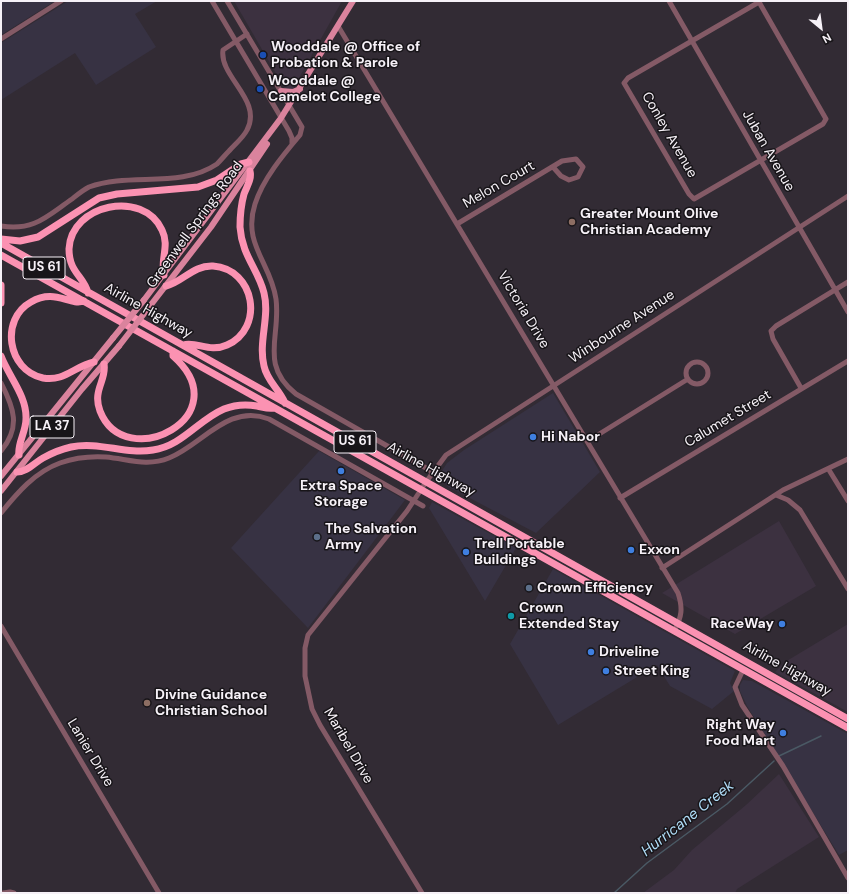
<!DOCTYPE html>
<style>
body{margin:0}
#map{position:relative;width:849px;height:894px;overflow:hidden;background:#322b34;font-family:"DM Sans",sans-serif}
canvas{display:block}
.frame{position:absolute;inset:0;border:2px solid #f6f1f7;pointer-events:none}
.north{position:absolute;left:801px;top:8px;width:40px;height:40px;-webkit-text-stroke:3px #181519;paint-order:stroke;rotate:151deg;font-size:11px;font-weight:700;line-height:16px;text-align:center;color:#f6f1f7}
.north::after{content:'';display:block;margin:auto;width:14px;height:18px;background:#f6f1f7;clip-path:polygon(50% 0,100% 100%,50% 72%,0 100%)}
</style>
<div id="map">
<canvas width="849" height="894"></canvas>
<div class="frame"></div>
<div class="north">N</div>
</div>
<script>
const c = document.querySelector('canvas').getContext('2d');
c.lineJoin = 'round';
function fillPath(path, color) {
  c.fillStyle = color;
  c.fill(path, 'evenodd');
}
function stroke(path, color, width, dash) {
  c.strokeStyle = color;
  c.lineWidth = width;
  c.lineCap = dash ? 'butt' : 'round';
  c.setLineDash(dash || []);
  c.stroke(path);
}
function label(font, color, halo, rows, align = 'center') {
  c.font = font + ' "DM Sans",sans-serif';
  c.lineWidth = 3;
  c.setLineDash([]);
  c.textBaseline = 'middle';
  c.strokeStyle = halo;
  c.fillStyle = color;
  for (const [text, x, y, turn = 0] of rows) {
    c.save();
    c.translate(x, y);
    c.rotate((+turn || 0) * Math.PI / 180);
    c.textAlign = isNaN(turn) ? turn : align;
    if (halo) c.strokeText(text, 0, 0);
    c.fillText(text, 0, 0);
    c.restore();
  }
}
fillPath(new Path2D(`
 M1,1H55L1,35Z
 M68,1H157L135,14L156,47L96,85L75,53L1,100V43Z
 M553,393L600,472L536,533L447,486L440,474L447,463L464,450Z
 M319,451L405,500L308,628L231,548Z
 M432,502L516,548L485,601L429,508Z
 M553,569L735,671L730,683L734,691L712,709L670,686L657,665L558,725L510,644Z
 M743,680L752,681L848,734V850L839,855L747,706L740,691V685Z`), '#373243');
fillPath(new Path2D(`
 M234,1H342L289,96Z
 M779,521L816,586L735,634L662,593Z
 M848,624V712L775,672L785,662Z
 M779,774L819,837L737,889L735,893H643L674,870L692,850L746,805Z`), '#3c3140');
stroke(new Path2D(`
 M779,756L821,736
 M614,893L647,863L727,804L774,761`), '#4a5964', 1.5);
stroke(new Path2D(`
 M212,1L289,131L292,138V144
 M227,1L302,127L300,135C283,155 263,179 255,204C242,244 271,263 276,299C281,336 259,365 296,394L433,472
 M669,1L848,312
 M759,2L826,119L823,124L694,199L689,194L624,83L628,78L759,2L760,1
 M338,26L678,593C683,608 682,617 674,631
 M1,39L61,1
 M457,224L562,161L576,159L583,167L578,177L569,180L561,176L553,167
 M1,226C34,231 46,217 72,199C77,195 83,190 89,187C130,172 180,189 217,164C221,160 225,155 229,151C235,144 243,138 247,130C263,100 219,77 223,50L247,34
 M686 373a11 11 0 1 1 22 0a11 11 0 1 1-22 0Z
 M1,383C14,408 21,427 1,451
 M801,388L773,339L771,331L776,326L848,282
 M588,441L688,379
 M829,470L848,501
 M776,495L788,500L800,510L848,589
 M620,498L848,361
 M1,513C17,493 35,472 60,463C74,458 91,456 106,457C128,459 147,467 169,458C202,445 228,403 269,419L423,506
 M662,568L783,490L848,459
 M1,626L159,893
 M743,670L735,687L742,705L783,766L848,878
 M3,893L10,892L14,893
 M422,893L320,725L312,709L305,676V648L308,635L407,511L426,482L446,455L848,196`), '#845a66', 5);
stroke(new Path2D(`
 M281,91L293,92L300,89
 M144,300L281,118L353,1
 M150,306L211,227L267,144
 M1,476L113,338
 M1,491L82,389L119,346`), '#da839d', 6);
stroke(new Path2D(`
 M250,171C252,179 247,186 244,194C241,205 240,216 240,227C242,256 258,269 264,293C270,317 258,342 264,366C267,381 279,389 285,403
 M1,239L20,241L38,237L99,198L117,194L198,187L217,180L241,164L249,162
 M1,243L848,719
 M1,255L848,728
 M1,285V303
 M166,286C183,282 193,265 213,266C255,269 265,328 227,345C209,353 197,341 183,345
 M88,293C84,276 69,273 69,249C71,204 143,189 162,230C170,246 160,259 164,275
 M84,301C69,306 55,288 31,302C0,319 7,370 43,378C64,382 75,366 94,362
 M1,356C9,377 27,396 26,419C26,432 17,444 19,455
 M104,364C107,380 92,390 100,411C125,475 241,416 173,356V351
 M17,472C27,472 34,463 43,458C52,453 62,449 71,447C99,441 126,455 153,450C182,446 198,420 224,409C234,405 246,404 257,406C263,407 267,409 274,408`), '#fb92b2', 7);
stroke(new Path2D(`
 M113,338L144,300
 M119,346L150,306`), '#da839d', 6);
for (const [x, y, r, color] of [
 [263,55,4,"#1a4fb4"],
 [260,89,4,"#1a4fb4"],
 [572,222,4,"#8d6e63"],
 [533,437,4,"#3f7fe0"],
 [341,471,4,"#3f7fe0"],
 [317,537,4,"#5c6f8a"],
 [631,550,4,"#3f7fe0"],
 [466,552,4,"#3f7fe0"],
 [529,588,4,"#5c6f8a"],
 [511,616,4,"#0f9aa8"],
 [782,624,4,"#3f7fe0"],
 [591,652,4,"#3f7fe0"],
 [606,671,4,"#3f7fe0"],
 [147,703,4,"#8d6e63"],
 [783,733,4,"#3f7fe0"]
]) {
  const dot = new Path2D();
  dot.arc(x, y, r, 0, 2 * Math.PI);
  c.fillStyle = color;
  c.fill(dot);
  stroke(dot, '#181519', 1.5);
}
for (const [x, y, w] of [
 [44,268,42],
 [52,427,44],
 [355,442,42]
]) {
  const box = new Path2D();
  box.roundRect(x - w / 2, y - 11, w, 22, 3);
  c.fillStyle = '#181519';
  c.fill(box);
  stroke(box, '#f6f1f7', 1);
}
label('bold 13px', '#f6f1f7', null, [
 ["US 61",44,268],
 ["LA 37",52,427],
 ["US 61",355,442]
]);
label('bold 14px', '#f6f1f7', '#181519', [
 ["Wooddale @ Office of",271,47],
 ["Probation & Parole",271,63],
 ["Wooddale @",268,81],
 ["Camelot College",268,97],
 ["Greater Mount Olive",580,214],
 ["Christian Academy",580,230],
 ["Hi Nabor",541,437],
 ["Extra Space",341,486,"center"],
 ["Storage",341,502,"center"],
 ["The Salvation",325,529],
 ["Army",325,545],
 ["Trell Portable",474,544],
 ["Buildings",474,560],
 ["Exxon",639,550],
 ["Crown Efficiency",537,588],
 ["Crown",519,608],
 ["Extended Stay",519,624],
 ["RaceWay",774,624,"right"],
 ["Driveline",599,652],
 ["Street King",614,671],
 ["Divine Guidance",155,695],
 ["Christian School",155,711],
 ["Right Way",775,725,"right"],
 ["Food Mart",775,741,"right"]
], 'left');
label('14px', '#f6f1f7', '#181519', [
 ["Conley Avenue",669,135,60],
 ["Juban Avenue",768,151,60],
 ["Melon Court",499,185,-30],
 ["Greenwell Springs Road",195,225,-54],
 ["Victoria Drive",523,310,59],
 ["Airline Highway",148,311,29],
 ["Winbourne Avenue",622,327,-33],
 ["Calumet Street",728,419,-31],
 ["Airline Highway",431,470,29],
 ["Airline Highway",787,669,29],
 ["Maribel Drive",348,746,60],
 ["Lanier Drive",90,753,59]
]);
label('italic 15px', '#afdcf7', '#181519', [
 ["Hurricane Creek",688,819,-38]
]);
</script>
